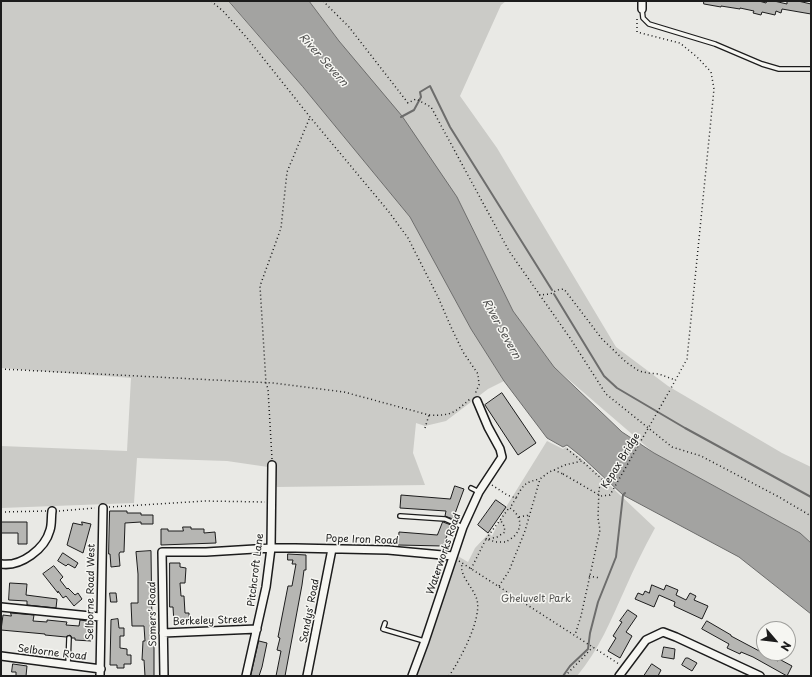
<!DOCTYPE html>
<style>
body{margin:0}
#map{position:relative;width:812px;height:677px;overflow:hidden;background:#e9e9e5;font-family:"Playpen Sans",sans-serif}
canvas{display:block}
.frame{position:absolute;inset:0;border:2px solid #1c1c1c;pointer-events:none}
.north{position:absolute;left:756px;top:621px;width:40px;height:40px;box-sizing:border-box;background:#f6f6f2;border:1px solid #9f9f9c;border-radius:50%;rotate:118deg;font-size:11px;font-weight:700;line-height:16px;text-align:center;color:#1c1c1c}
.north::after{content:'';display:block;margin:auto;width:14px;height:18px;background:#1c1c1c;clip-path:polygon(50% 0,100% 100%,50% 72%,0 100%)}
</style>
<div id="map">
<canvas width="812" height="677"></canvas>
<div class="frame"></div>
<div class="north">N</div>
</div>
<script>
const c = document.querySelector('canvas').getContext('2d');
c.lineJoin = 'round';
function fillPath(path, color) {
  c.fillStyle = color;
  c.fill(path, 'evenodd');
}
function stroke(path, color, width, dash) {
  c.strokeStyle = color;
  c.lineWidth = width;
  c.lineCap = dash ? 'butt' : 'round';
  c.setLineDash(dash || []);
  c.stroke(path);
}
function label(font, color, halo, rows, align = 'center') {
  c.font = font + ' "Playpen Sans",sans-serif';
  c.lineWidth = 3;
  c.setLineDash([]);
  c.textBaseline = 'middle';
  c.strokeStyle = halo;
  c.fillStyle = color;
  for (const [text, x, y, turn = 0] of rows) {
    c.save();
    c.translate(x, y);
    c.rotate((+turn || 0) * Math.PI / 180);
    c.textAlign = isNaN(turn) ? turn : align;
    if (halo) c.strokeText(text, 0, 0);
    c.fillText(text, 0, 0);
    c.restore();
  }
}
fillPath(new Path2D(`
 M1,1H229L303,87L410,217L471,329L504,381L488,389L446,421L425,426L416,423L413,453L425,485L277,487L268,467L227,461L137,458L134,503L1,508V446L127,451L131,378L1,368Z
 M309,1H506L501,5L460,96L497,148L616,347L668,386L782,453L811,467V543L799,533L654,453L554,367L513,311L457,197Z
 M547,441L563,449L566,447L583,460L655,528C644,548 634,568 625,589C611,620 599,650 577,676H417L456,555L468,562L475,548L489,533L492,536L506,507Z`), '#cbcbc7');
const water = new Path2D(`
 M229,1H309L339,41L402,116L457,197L513,311L554,367L622,432L654,453L800,533L811,543V614L739,557L623,495L582,457L567,445L563,447L547,438L504,381L471,329L410,217L303,87Z`);
fillPath(water, '#a3a3a1');
stroke(water, '#6d6d6c', 1);
stroke(new Path2D(`
 M401,117L414,110L421,97L420,92L430,86L450,127L552,290
 M554,294L604,376L617,388L685,428L811,497
 M563,676L570,666L588,649L590,633L598,602L616,557L623,495L625,493`), '#6d6d6c', 2);
const building = new Path2D(`
 M704,1H759L766,3L767,1H774L787,4V1H798L811,4V14L782,9L781,13L776,11L775,15L762,12L761,15L753,13L754,11L740,8V9L721,6V7L704,4Z
 M502,393L536,443L518,455L485,405Z
 M455,486L464,489L453,519L445,516L446,511L400,508L401,495L450,499Z
 M496,500L506,507L488,533L478,525Z
 M110,511H127V513H141V515H153V524H141V522L125,523L124,552H120L119,554L120,566L111,567L110,554H109Z
 M1,522H27V544H18V533H1Z
 M82,522L91,524L83,553L67,545L73,523L82,525Z
 M443,522L451,525L443,546L398,545L399,532L437,535Z
 M183,527H191V529H204V533L215,532L216,543L161,545V529H168V531H183Z
 M151,551L152,628H153L154,641V676H145L144,660H142L143,641H145L144,626H132L131,603H138V574L136,552Z
 M63,553L78,563L75,568L68,564L66,566L58,561Z
 M288,554L306,555V570H304L302,585L285,676H276L281,651L277,650L280,638L278,637L288,586H292L296,564H292L293,560H288Z
 M170,563H180V567L186,568L185,583H180L181,596H184L185,613H189V623H174L173,607H170Z
 M54,566L63,577L60,580L67,589L68,588L75,595L78,593L82,599L74,606L66,596L63,598L58,591V593L43,574Z
 M10,583L27,584L26,595L57,599L56,608L27,605V601L9,600Z
 M652,585L664,590L666,585L678,590L676,595L686,600L690,593L696,596L694,600L708,606L702,619L674,606L675,602L659,595L654,607L635,599L638,593L643,595L645,591L649,593Z
 M110,593H116L117,602H111Z
 M628,610L637,616L626,632L632,636L620,658L608,651L616,638L613,636L622,622L620,621Z
 M11,613L34,615L33,621L47,622V620L67,622L66,625L79,626L80,620L88,621V627H92L91,641L75,640V638H72L70,635L66,637L45,635V634L1,630L3,615L11,616Z
 M118,619L119,628H124V636H120V648L127,649V655H131V664H124V668H117V665H110L111,620Z
 M707,621L731,635V636L778,661L779,659L792,666L787,676L753,657L741,652L740,654L727,648L729,644L702,629Z
 M259,641L267,643L262,667L259,676H251Z
 M664,647L675,649L674,659L662,657Z
 M686,658H688L697,663L692,671L682,665Z
 M13,664L27,666L26,676H16V672H12Z
 M652,664L661,670L658,676H644Z`);
fillPath(building, '#b6b6b3');
stroke(building, '#1c1c1c', 1);
const service = new Path2D(`
 M642,9L643,18L649,24L715,44L762,64L779,69H811
 M471,488L479,492
 M400,516L445,519L463,527
 M385,623L383,629L424,641
 M68,665L69,638`);
const minor = new Path2D(`
 M642,9V1
 M1,564C21,567 45,549 50,530C52,524 51,517 52,511
 M1,607L100,617
 M163,633L257,629
 M1,656L101,669
 M100,676L103,508
 M164,676L162,552H206L271,548H295L388,550L453,556
 M246,676L266,587L271,548L272,465
 M307,676L332,549
 M412,676L425,641L463,527L479,492L502,457L500,449L488,427L477,401
 M619,676L646,640L663,632L676,637L760,676`);
stroke(service, '#1c1c1c', 6);
stroke(minor, '#1c1c1c', 10);
stroke(new Path2D(`
 M211,1L223,11L248,39L310,117L389,212L408,238L438,297L451,327L463,352L478,374L479,385L475,394
 M323,1L349,27L408,103L416,99L431,107L509,251L570,338L606,394L672,447L701,456L779,497L811,516
 M637,19V32L680,43L697,57L711,72L714,89L687,359L670,390
 M539,295L550,294L557,290L564,289L602,339L626,362L639,371L648,373L659,374L675,380
 M1,369L273,383L344,392L429,415C451,416 454,413 470,399
 M425,428L429,415
 M567,449L582,461
 M272,459L268,389L266,383L260,286L281,228L287,172L310,117
 M554,470L565,465L582,461L605,482L599,488L598,518L600,530L581,616L575,635
 M492,485L507,495L516,498C523,485 525,482 540,479
 M109,507L205,501L265,502
 M59,511L95,508
 M1,512L46,511
 M519,517L530,515
 M486,539L509,508
 M489,539L497,537L505,532L504,526L501,521
 M459,561L619,664
 M471,569L486,539L496,542H506C509,540 514,537 516,534C524,524 518,513 510,508L516,498
 M589,576L600,578
 M499,586L509,571L525,531L540,479L549,472L554,470L563,474
 M449,676C460,660 482,619 477,600C474,588 459,576 462,564
 M565,676L593,647`), '#1c1c1c', 1.5, [1, 3]);
stroke(service, '#f6f6f2', 3.5);
stroke(minor, '#f6f6f2', 7);
stroke(new Path2D(`
 M563,474L601,496L610,495L670,390`), '#1c1c1c', 1.5, [1, 3]);
label('10px', '#1c1c1c', '#f6f6f2', [
 ["Kepax Bridge",621,461,-58],
 ["Pope Iron Road",362,540,2],
 ["Waterworks Road",444,554,-71],
 ["Pitchcroft Lane",256,570,-83],
 ["Selborne Road West",91,592,-89],
 ["Sandys' Road",310,611,-79],
 ["Somers' Road",153,614,-91],
 ["Berkeley Street",210,621,-2],
 ["Selborne Road",52,653,7]
]);
label('10px', '#51514f', '#f6f6f2', [
 ["Gheluvelt Park",536,599]
]);
label('italic 11px', '#525251', '#f6f6f2', [
 ["River Severn",323,60,48],
 ["River Severn",501,329,61]
]);
</script>
